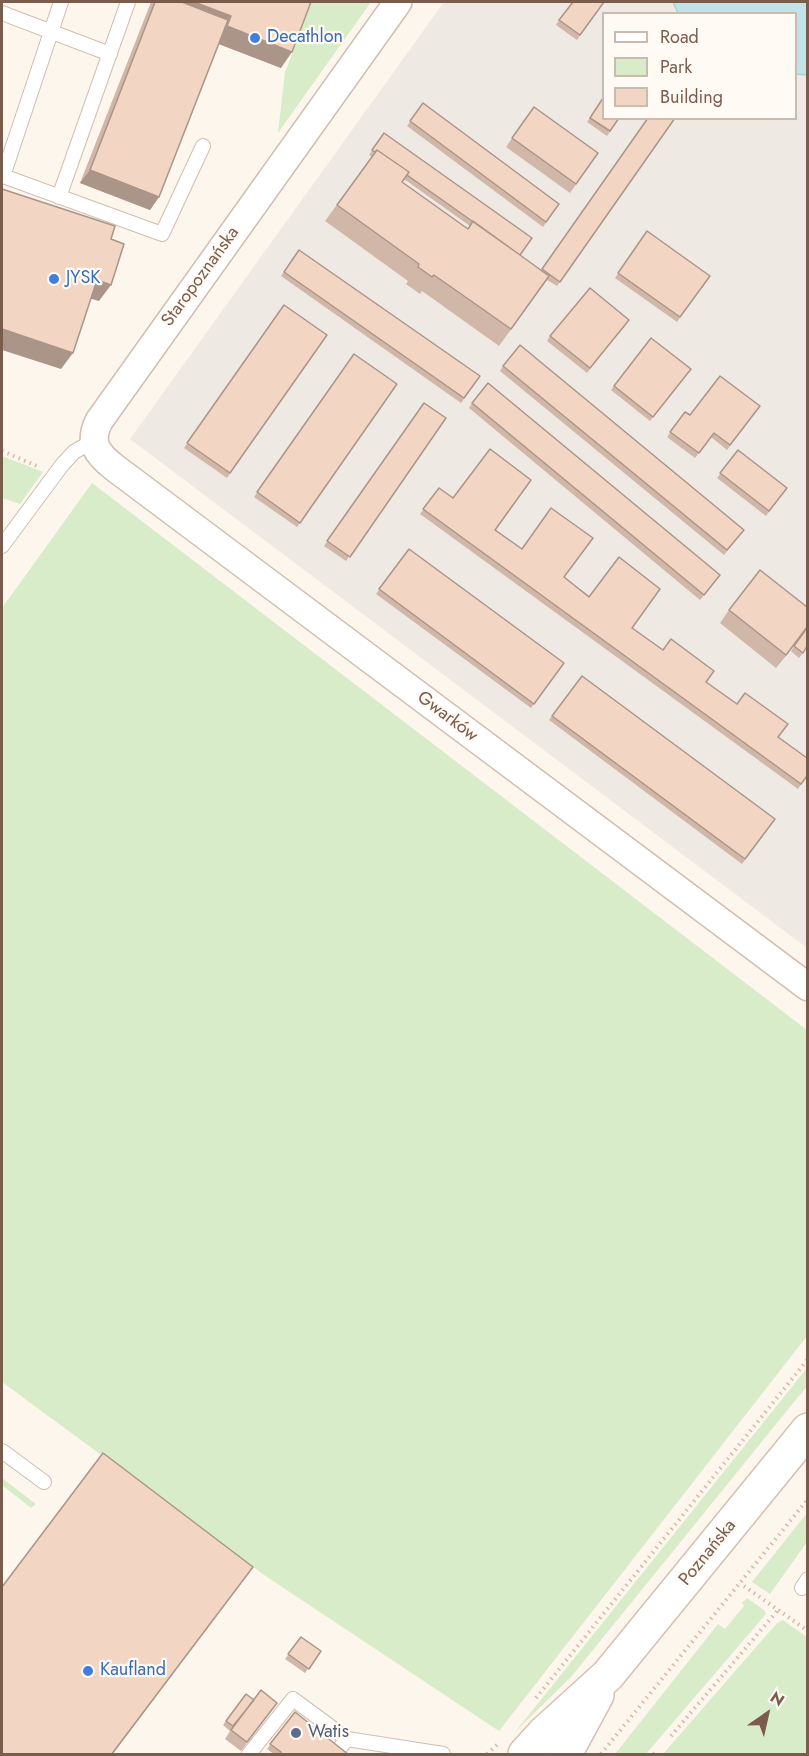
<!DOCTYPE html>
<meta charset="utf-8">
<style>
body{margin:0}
#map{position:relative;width:809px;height:1756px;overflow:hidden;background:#fdf6ec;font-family:Jost,sans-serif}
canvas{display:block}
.frame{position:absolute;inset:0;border:3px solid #7a5c4d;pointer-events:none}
.legend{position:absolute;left:602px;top:12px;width:195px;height:108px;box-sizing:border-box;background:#fffaf3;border:2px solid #cabbb1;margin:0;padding:8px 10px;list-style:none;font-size:18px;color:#7a5c4d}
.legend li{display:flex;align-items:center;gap:12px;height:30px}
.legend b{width:30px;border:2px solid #cabbb1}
.north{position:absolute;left:737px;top:1684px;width:60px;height:60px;-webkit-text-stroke:4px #fffaf3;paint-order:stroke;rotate:34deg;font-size:16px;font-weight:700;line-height:24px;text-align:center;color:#7a5c4d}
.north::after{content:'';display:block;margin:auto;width:21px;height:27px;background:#7a5c4d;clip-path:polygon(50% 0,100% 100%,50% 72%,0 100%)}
</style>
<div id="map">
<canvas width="809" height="1756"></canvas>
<div class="frame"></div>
<ul class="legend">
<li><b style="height:8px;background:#fff"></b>Road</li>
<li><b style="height:16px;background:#d8ecc9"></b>Park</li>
<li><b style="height:16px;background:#f3d5c3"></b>Building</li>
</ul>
<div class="north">N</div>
</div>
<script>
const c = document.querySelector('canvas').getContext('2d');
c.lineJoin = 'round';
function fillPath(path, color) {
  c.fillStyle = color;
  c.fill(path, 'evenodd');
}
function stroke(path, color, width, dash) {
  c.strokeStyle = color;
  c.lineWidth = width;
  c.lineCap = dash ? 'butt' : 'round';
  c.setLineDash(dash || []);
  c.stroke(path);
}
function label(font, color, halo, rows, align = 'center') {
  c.font = font + ' Jost,sans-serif';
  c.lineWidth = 4.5;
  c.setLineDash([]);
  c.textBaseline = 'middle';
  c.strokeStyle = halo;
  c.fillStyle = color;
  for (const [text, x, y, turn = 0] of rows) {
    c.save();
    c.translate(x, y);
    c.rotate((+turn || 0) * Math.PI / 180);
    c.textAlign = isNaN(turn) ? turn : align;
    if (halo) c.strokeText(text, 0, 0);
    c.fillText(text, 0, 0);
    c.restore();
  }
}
fillPath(new Path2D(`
 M444,2H673L678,13L604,14V118H796V74L807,75V948L130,439Z`), '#efe9e4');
fillPath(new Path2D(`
 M312,2H371L278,133L285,72Z
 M2,456L43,472L20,504L2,498Z
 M92,483L807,1030V1336L499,1731L267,1577L2,1382V608Z
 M807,1368V1386L571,1677L515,1732Z
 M2,1478L36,1504L31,1508L2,1485Z
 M807,1513V1542L770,1594L752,1582Z
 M747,1598L764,1610L766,1614L646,1754H615L718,1624L725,1629L744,1606L742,1603Z
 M783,1620L807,1637V1754H663L777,1623Z`), '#d8ecc9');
const water = new Path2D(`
 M673,2H807V75L796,74V14L678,13Z`);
fillPath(water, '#bfe3e8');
stroke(water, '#a5d3da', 1.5);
const service = new Path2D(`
 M61,2L3,176L162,234L203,146
 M2,13L110,54
 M59,197L128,2
 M2,546L62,465L74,452L93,441
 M2,1451L44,1482
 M802,1588L808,1579
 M249,1754L293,1699L347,1739
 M335,1754L347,1739L443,1754`);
const minor = new Path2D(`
 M398,2L99,421C88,443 97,454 115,468L808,987`);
const secondary = new Path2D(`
 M525,1754L544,1733L608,1675L808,1430
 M565,1754L597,1695`);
stroke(service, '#d1beb0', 16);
stroke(minor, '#d1beb0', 30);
stroke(secondary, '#d6c0b0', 36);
stroke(new Path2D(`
 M2,451L37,466
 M744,1586L808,1631
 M536,1698L808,1359
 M671,1736L778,1610
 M487,1754L497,1745
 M601,1754L808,1499
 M654,1754L658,1750`), '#d9b8a5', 4, [1.5, 4.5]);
stroke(service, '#fff', 14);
stroke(minor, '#fff', 27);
stroke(secondary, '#fff', 33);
fillPath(new Path2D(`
 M151,2H311L281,68L219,44L159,197L150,210L80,183Z
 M604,2L577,40L556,25L559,20Z
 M603,98L619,118L607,136L587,122Z
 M423,103L559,204L543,227L407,126Z
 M534,107L598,153L570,193L506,147Z
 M648,118H675L557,286L547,280L499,346L422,291L420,294L406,284L408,281L325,221L372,157L369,155L384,133L520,255L541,271ZM404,179L470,226L468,229L402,182Z
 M647,231L710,276L677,322L615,278Z
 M299,250L480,376L461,403L281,276Z
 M284,305L327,335L227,478L184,448Z
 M629,320L587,373L547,341L550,336Z
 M651,338L687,374L650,421L611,390Z
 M354,354L397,384L297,527L254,497Z
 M503,366L744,530L724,555L500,371Z
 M424,403L446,418L346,561L324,546Z
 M472,403L720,575L700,600L469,408Z
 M760,406L727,450L711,437L695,458L667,437L685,412L690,415Z
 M738,450L787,488L766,516L717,478Z
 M439,488L522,549L564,577L779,737L807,776L798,789L420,514Z
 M409,549L564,663L531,708L376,594Z
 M807,607V651L806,649L799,658L791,651L799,639L776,668L720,623L729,610Z
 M582,676L775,819L742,864L549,720Z
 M301,1637L321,1651L305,1673L285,1659Z
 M246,1694L254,1700L277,1703L241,1751L225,1739L230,1731L223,1725Z
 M295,1712L349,1755H275L267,1749Z`), '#d1b7a8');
fillPath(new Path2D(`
 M155,2H194L231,16L219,33Z
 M227,26L292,52L281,68L216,43Z
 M90,170L159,197L150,210L80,183Z
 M97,280L111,285L99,301L85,297Z
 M2,329L73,353L61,369L2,350Z
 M807,627V629L776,668L786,655Z
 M253,1567L112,1755H111Z`), '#aa9588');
const building = new Path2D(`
 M155,2H182L228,20L159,197L90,170Z
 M194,2H311L292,52L227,26L231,16Z
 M573,2H604L580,35L559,20Z
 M603,98V118H619L610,131L590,118Z
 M423,103L559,204L546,222L410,121Z
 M534,107L598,153L576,184L512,138Z
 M648,118H675L560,282L542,269Z
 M384,133L532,238L520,255L407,175L409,172L377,150L375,152L372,150Z
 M377,150L409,172L402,182L468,229L473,221L549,276L511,329L434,275L432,277L418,267L419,264L337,205Z
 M2,189L115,226L111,239L124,244L111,285L97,280L73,353L2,329Z
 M647,231L710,276L680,317L618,273Z
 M299,250L480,376L464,398L284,272Z
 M590,288L629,320L590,368L550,336Z
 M284,305L327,335L230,473L187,443Z
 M651,338L691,369L653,417L614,386Z
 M520,345L744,530L727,550L503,366Z
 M354,354L397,384L300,523L257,492Z
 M720,376L760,406L730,445L714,433L699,453L670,432L685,412L690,415Z
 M488,383L720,575L704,595L472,403Z
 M424,403L446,418L350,557L327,541Z
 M490,449L531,480L495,530L522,549L551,508L593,538L564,577L589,597L619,557L660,589L632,628L663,650L671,639L714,671L706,682L737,704L745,693L788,724L778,737L807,758V776L801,784L423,509L439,488L453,498Z
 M738,450L787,488L769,511L720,473Z
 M409,549L564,663L534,704L379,589Z
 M760,570L807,607V627L786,655L729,610Z
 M807,628V646L803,653L794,646Z
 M582,676L775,819L745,859L552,716Z
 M103,1453L253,1567L111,1755H2V1587Z
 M301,1637L321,1651L309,1669L288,1654Z
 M261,1690L277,1703L247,1742L231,1730Z
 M246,1694L254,1700L233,1726L226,1721Z
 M295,1712L349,1755H279L281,1752L270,1744Z`);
fillPath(building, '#f3d5c3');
stroke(building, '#aa9588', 1.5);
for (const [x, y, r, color] of [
 [255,38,6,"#3f7fe0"],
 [54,279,6,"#3f7fe0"],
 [88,1671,6,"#3f7fe0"],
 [296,1733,6,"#5c6f8a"]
]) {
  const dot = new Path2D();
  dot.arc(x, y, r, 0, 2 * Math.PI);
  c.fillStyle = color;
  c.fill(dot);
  stroke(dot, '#fffaf3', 2);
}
label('18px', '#366cbe', '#fffaf3', [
 ["Decathlon",267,38],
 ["JYSK",66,279],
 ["Kaufland",100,1671]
], 'left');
label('18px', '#7a5c4d', '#fffaf3', [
 ["Staropoznańska",201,277,-54],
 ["Gwarków",447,717,37],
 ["Poznańska",708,1553,-51]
]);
label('18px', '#4e5e75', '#fffaf3', [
 ["Watis",308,1733]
], 'left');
</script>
